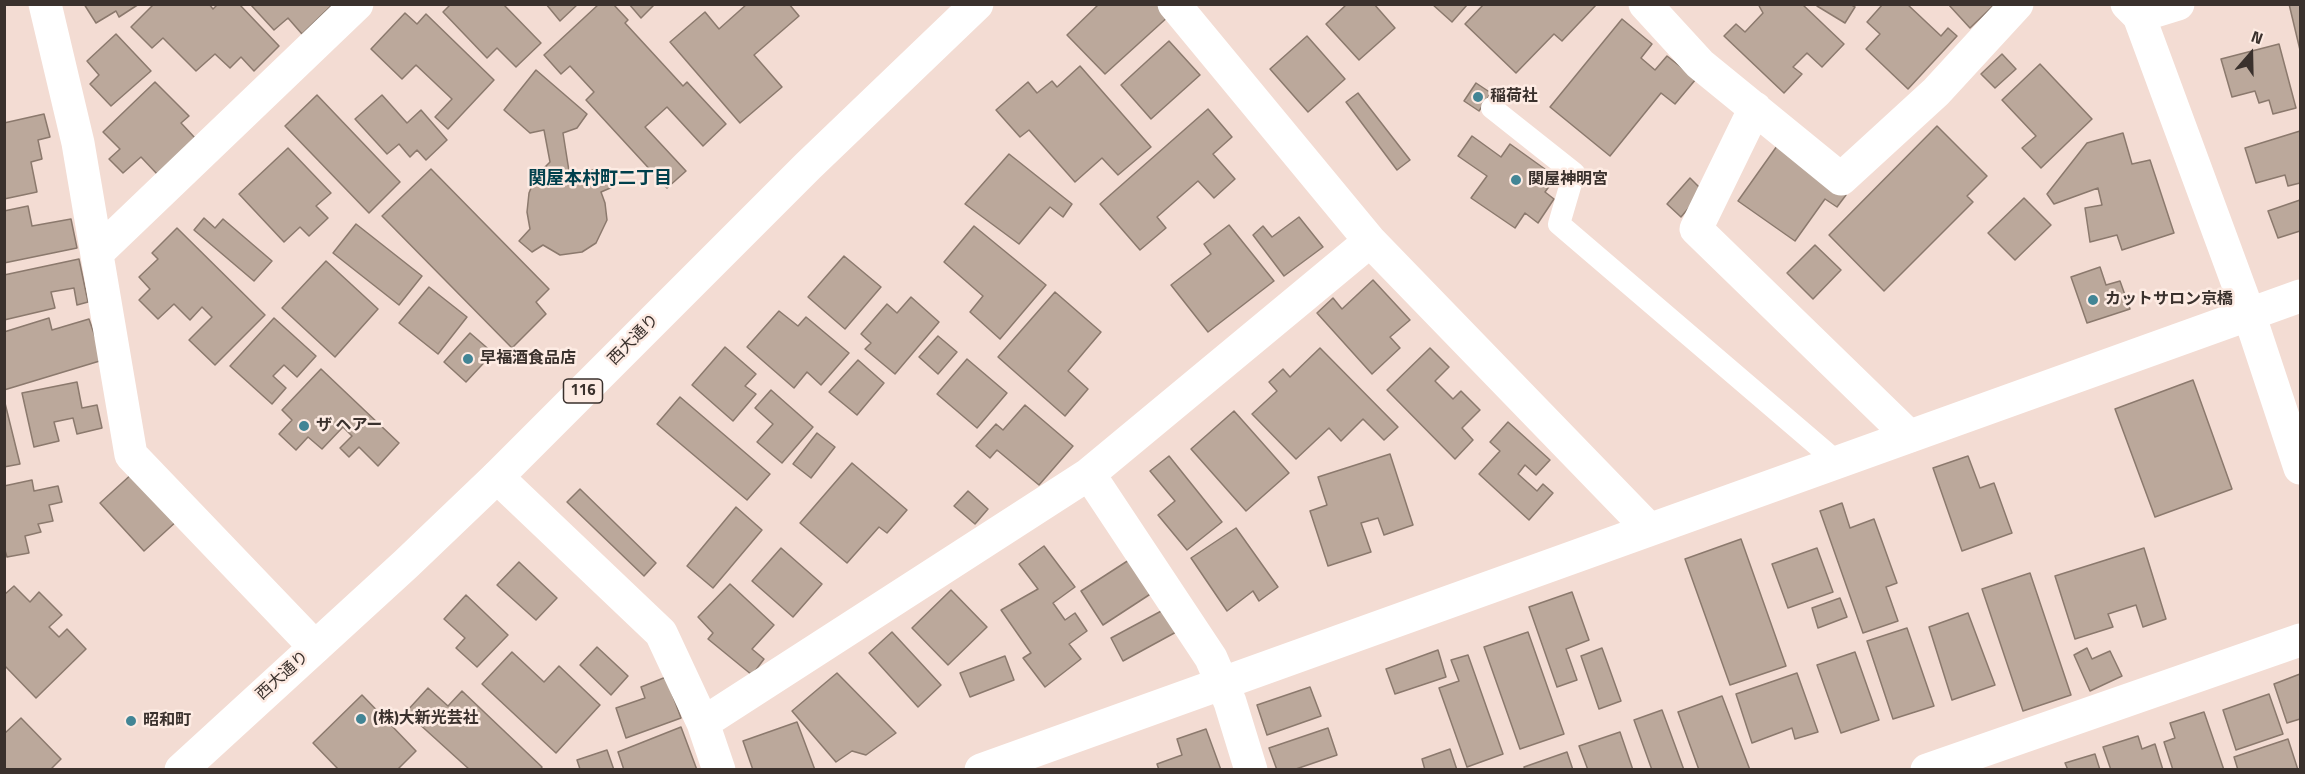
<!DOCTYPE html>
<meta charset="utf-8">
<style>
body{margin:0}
#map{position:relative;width:2305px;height:774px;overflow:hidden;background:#f3dcd3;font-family:"Titillium Web",sans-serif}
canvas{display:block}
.frame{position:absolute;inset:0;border:6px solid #3a312d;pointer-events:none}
.north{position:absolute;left:2221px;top:24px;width:60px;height:60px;-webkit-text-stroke:4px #fdebe3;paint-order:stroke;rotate:20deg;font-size:16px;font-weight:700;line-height:24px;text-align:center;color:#3a312d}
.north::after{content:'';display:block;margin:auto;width:21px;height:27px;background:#3a312d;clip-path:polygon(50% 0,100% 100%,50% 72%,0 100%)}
</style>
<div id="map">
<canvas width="2305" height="774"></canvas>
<div class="frame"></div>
<div class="north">N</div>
</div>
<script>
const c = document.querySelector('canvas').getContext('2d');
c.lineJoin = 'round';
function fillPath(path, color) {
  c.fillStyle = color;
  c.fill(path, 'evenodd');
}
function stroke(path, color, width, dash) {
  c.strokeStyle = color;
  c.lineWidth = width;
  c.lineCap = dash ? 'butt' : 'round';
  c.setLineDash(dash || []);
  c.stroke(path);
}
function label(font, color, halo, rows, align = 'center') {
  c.font = font + ' "Titillium Web","Noto Sans JP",sans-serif';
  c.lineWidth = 5;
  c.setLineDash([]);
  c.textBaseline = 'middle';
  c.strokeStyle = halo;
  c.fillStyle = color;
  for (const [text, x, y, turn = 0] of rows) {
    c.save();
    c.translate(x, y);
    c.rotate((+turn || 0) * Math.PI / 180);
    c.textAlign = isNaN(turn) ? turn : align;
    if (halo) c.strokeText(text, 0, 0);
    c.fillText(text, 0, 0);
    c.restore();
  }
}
const building = new Path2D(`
 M84,4H139L119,17L116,11L96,23Z
 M154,4H209L213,9L218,4H239L279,46L254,71L241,57L230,68L215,54L196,71L163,38L152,48L131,27Z
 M250,4H333L302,34L288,18L274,30Z
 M451,4H503L541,43L516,67L497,48L487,58L443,12Z
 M546,4H578L560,21Z
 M599,4H613L628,20L625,23L683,86L687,82L726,124L703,146L667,107L645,127L686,171L667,188L586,100L594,92L570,66L561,74L544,55Z
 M629,4H655L641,18Z
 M747,4H789L799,16L754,55L782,87L740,123L670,42L705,12L719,29Z
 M1099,4H1160L1170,15L1105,74L1067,35Z
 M1347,4H1374L1395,28L1359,60L1326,24Z
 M1432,4H1466L1467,5L1452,22Z
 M1484,4H1597L1562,41L1554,34L1516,73L1465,24Z
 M1758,4H1802L1844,44L1822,67L1807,53L1793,67L1802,74L1784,93L1724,36L1736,24L1745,32L1763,13Z
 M1818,4H1850L1855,7L1845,23L1817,6Z
 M1883,4H1907L1941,36L1948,28L1957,36L1908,89L1866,49L1880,34L1867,22Z
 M1948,4H1995L1970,28Z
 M2289,4H2300V50Z
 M405,13L417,24L426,14L494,80L448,129L435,117L452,99L416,65L402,79L371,49Z
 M1622,19L1652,44L1641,58L1655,70L1667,56L1696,79L1675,104L1661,93L1610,156L1550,107Z
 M116,34L151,71L111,106L90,84L99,75L87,61Z
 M1307,36L1345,79L1308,112L1270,69Z
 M1169,41L1200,75L1151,119L1121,85Z
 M2279,44L2296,108L2273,114L2269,100L2259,103L2255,91L2232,97L2221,59Z
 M2002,54L2016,69L1995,88L1981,74Z
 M2040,64L2092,119L2041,168L2022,148L2036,136L2002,100Z
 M1080,66L1151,147L1118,175L1102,158L1075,182L1029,130L1020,137L996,110L1028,82L1037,93L1052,81L1057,87Z
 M536,70L587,114L577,128L563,133L569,171L583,174L597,168L615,186L601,192L605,203L607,220L596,243L582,252L560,255L543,245L532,252L519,241L530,229L527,212L529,193L536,176L550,162L544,130L530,133L504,110Z
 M155,82L189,116L181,123L196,139L158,175L141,157L123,173L109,159L120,149L103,132Z
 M1476,83L1491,93L1479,111L1464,101Z
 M1358,93L1410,160L1397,170L1346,102Z
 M317,95L400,182L369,213L285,126Z
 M382,95L407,123L421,110L447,140L426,160L417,150L410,157L399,144L387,154L355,119Z
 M1208,109L1232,137L1213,154L1235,179L1214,198L1198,181L1157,217L1166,228L1140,250L1100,204Z
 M44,114L50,137L38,140L42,159L31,162L37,192L4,199V123Z
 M1937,126L1987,176L1967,196L1973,202L1884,291L1829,235Z
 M2300,131V183L2288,186L2285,175L2256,183L2245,148Z
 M2123,133L2132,164L2150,160L2174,233L2122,250L2117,235L2090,242L2085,208L2102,205L2098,188L2054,204L2047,194L2087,143Z
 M1472,136L1501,157L1510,144L1556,177L1545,192L1554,199L1538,223L1525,213L1515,228L1471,198L1487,176L1458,156Z
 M1777,146L1846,195L1837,207L1825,199L1795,241L1738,201Z
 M288,148L331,193L316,206L328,218L309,236L300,227L284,242L239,194Z
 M1009,154L1072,204L1063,217L1050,207L1019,244L965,204Z
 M431,169L549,289L536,302L546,314L512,348L382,216Z
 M1690,178L1703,191L1681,217L1667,204Z
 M2024,198L2051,225L2015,260L1988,233Z
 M2300,200V231L2278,238L2268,211Z
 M28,206L32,226L71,219L77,248L4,263V211Z
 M1299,217L1323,247L1284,276L1253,235L1263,226L1272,237Z
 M204,218L215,228L223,219L272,261L254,281L194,230Z
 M356,224L422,276L399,305L333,253Z
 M1229,225L1274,281L1208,332L1171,285L1211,254L1204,244Z
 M974,226L1046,285L1000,339L970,312L983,296L944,262Z
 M177,228L265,315L215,365L189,340L212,317L202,307L190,320L174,304L158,319L139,300L150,289L139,277L158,259L152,253Z
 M1815,245L1841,270L1813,299L1787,273Z
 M844,256L881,287L845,329L808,297Z
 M79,259L88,302L77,305L74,288L51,292L55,308L4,320V275Z
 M326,261L378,309L335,357L282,308Z
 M2100,267L2106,285L2120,281L2130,309L2087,323L2071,277Z
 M1373,280L1410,320L1390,337L1400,348L1372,374L1317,313L1333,298L1342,309Z
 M429,287L467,317L438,354L399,323Z
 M1055,292L1101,332L1068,371L1088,389L1065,416L998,357Z
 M911,297L939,322L895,374L865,349L871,343L861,334L887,304L897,313Z
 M779,311L798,326L806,317L849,353L821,385L807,372L794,388L747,347Z
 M49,318L52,330L89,319L103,360L4,390V332Z
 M274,318L316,356L297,377L284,365L273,376L286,388L272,404L230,366Z
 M470,333L493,353L466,382L444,362Z
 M938,336L957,352L938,374L919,357Z
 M725,347L756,374L745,386L756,394L733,421L692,385Z
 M1320,348L1398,427L1384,440L1363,419L1341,441L1329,428L1296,459L1252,414L1277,391L1269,382L1283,369L1290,377Z
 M1430,348L1449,367L1435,381L1453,399L1461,391L1480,410L1462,428L1473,440L1455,459L1387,390Z
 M967,359L1007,393L977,428L937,394Z
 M858,360L884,383L857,415L829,392Z
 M321,369L399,443L378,466L359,447L349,457L340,448L352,436L343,427L322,449L308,437L296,450L279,434L292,420L282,410Z
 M2193,380L2232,489L2155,517L2115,409Z
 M77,382L82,408L97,405L102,428L77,434L73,418L54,422L59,441L34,447L22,393Z
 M771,390L813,427L782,463L757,442L773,424L755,408Z
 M680,397L770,474L747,500L657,424Z
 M4,399L20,464L4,467Z
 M1025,405L1073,446L1039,485L997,450L990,458L976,446L996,424L1003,430Z
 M1234,411L1289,473L1246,511L1191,449Z
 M1508,422L1550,460L1536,475L1525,465L1518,474L1537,491L1543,484L1553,493L1529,520L1479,474L1500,451L1490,442Z
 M817,433L835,447L811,478L793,464Z
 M1390,454L1413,525L1384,535L1378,518L1361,523L1371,552L1328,566L1310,511L1327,505L1318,477Z
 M1169,456L1222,522L1187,550L1158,515L1175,501L1150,471Z
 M1968,456L1980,488L1994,483L2012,533L1962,551L1933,468Z
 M852,463L907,510L887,533L879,527L847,563L800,523Z
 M134,472L178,520L144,551L100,503Z
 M32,480L34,491L58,486L62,502L49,505L53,521L38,524L41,532L25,536L29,553L7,557L4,547V486Z
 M580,489L656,563L644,576L567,502Z
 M968,491L988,509L975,524L954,506Z
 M1842,503L1850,528L1874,519L1897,583L1886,587L1898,621L1863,633L1820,511Z
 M736,507L762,530L713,588L687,566Z
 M1236,528L1278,587L1259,601L1253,591L1227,611L1191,558Z
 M1741,539L1786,666L1730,685L1685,559Z
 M1044,546L1075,587L1053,603L1065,620L1075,613L1087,631L1069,644L1081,659L1045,687L1023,658L1031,653L1001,610L1038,589L1019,564Z
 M781,548L822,584L793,617L752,581Z
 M1817,548L1833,592L1788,608L1772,564Z
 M2144,548L2166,619L2143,627L2136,605L2108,614L2113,627L2075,639L2055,576Z
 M1129,560L1152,593L1103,625L1081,591Z
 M519,562L557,598L536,620L497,585Z
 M2030,573L2071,695L2023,711L1982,589Z
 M730,584L774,625L752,649L764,659L752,675L708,639L713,633L698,617Z
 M14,586L30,602L39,592L62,615L49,627L59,637L67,629L86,649L36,698L4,665V595Z
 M951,590L987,627L948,665L912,628Z
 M1572,592L1589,640L1566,649L1577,680L1557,687L1529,607Z
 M466,595L508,635L477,667L456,648L465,638L444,619Z
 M1840,598L1847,617L1818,628L1812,608Z
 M1165,609L1178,631L1123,661L1111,638Z
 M1968,613L1995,685L1952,700L1929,627Z
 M1907,628L1934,706L1893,719L1867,641Z
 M892,632L941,685L918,707L869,653Z
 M1528,632L1564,734L1520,749L1484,647Z
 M597,647L628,676L611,695L580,665Z
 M1602,648L1621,701L1599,709L1581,656Z
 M2087,648L2092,659L2110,651L2122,676L2090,691L2074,655Z
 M1438,650L1446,677L1395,694L1386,669Z
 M512,652L544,682L559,666L600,705L556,753L482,684Z
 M1855,652L1879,720L1841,733L1817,665Z
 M1468,655L1503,754L1467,767L1439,688L1459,681L1451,660Z
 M1005,656L1014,680L970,697L960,673Z
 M837,673L896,733L866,755L852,751L836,762L792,711Z
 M1797,673L1818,732L1795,739L1792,728L1752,743L1736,694Z
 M2300,674V719L2287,723L2274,684Z
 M666,677L681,718L626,738L616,708L645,698L641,687Z
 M1310,687L1321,716L1267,735L1257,705Z
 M428,688L448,706L462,691L542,767L540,770H470L406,712Z
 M2269,694L2283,734L2236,750L2223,710Z
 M362,695L416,751L397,770H339L313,743Z
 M1722,696L1750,770H1699L1678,712Z
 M1662,710L1684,770H1652L1634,720Z
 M2204,712L2224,770H2173L2164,742L2175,738L2170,723Z
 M21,718L61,759L50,770H4V734Z
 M797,722L815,770H753L743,741Z
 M681,727L697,770H624L618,752Z
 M1328,728L1337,755L1293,770H1277L1269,748Z
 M1206,729L1221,770H1159L1157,764L1182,755L1177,739Z
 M1620,732L1633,770H1588L1579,746Z
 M2138,736L2142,749L2155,744L2163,770H2111L2103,747Z
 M2288,739L2298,770H2238L2234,757Z
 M1450,749L1457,770H1425L1422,759Z
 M607,750L614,770H577L580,769L577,760Z
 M1567,752L1573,770H1525L1524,767Z
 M2095,754L2100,770H2068L2065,763Z`);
fillPath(building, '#bba89b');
stroke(building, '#8b796d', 1.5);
stroke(new Path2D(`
 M1492,108L1574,173L1559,224L1837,462`), '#fff', 22);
stroke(new Path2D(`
 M45,4L78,143L131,455L315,647
 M1174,4L1370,241L1649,529
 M1645,4L1700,64L1841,179L1936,92L2017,4
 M2139,16L2178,4
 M1755,108L1696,229L1909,436
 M97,253L357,4
 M1089,474L1370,241
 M497,477L661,633L703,723L719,770
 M703,723L1089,474L1211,658L1230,702L1251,770
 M1927,770L2300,640`), '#fff', 33);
stroke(new Path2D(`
 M2127,4L2139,16L2249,314L2300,468
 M981,770L2300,296`), '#fff', 33);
stroke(new Path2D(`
 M181,770L406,564L497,477L808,166L977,4`), '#fff', 33);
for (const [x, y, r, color] of [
 [1478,97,6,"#428595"],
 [1516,180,6,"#428595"],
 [2093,300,6,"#428595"],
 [468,359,6,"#428595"],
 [304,426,6,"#428595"],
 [361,719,6,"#428595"],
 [131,721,6,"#428595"]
]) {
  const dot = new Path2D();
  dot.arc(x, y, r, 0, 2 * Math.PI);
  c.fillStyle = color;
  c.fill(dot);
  stroke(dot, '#fdebe3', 2);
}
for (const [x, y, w] of [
 [583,391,39]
]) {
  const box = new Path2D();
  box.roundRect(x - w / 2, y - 12, w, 24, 4.5);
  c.fillStyle = '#fdebe3';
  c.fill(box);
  stroke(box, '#3a312d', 1.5);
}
label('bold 15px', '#3a312d', null, [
 ["116",583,391]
]);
label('bold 16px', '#3a312d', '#fdebe3', [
 ["稲荷社",1490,97],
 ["関屋神明宮",1528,180],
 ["カットサロン京橋",2105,300],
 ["早福酒食品店",480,359],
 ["ザ ヘアー",316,426],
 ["(株)大新光芸社",373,719],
 ["昭和町",143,721]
], 'left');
label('16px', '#3a312d', '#fdebe3', [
 ["西大通り",634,340,-45],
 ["西大通り",283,676,-42]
]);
label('bold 18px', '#01404c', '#fdebe3', [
 ["関屋本村町二丁目",600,180]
]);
</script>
